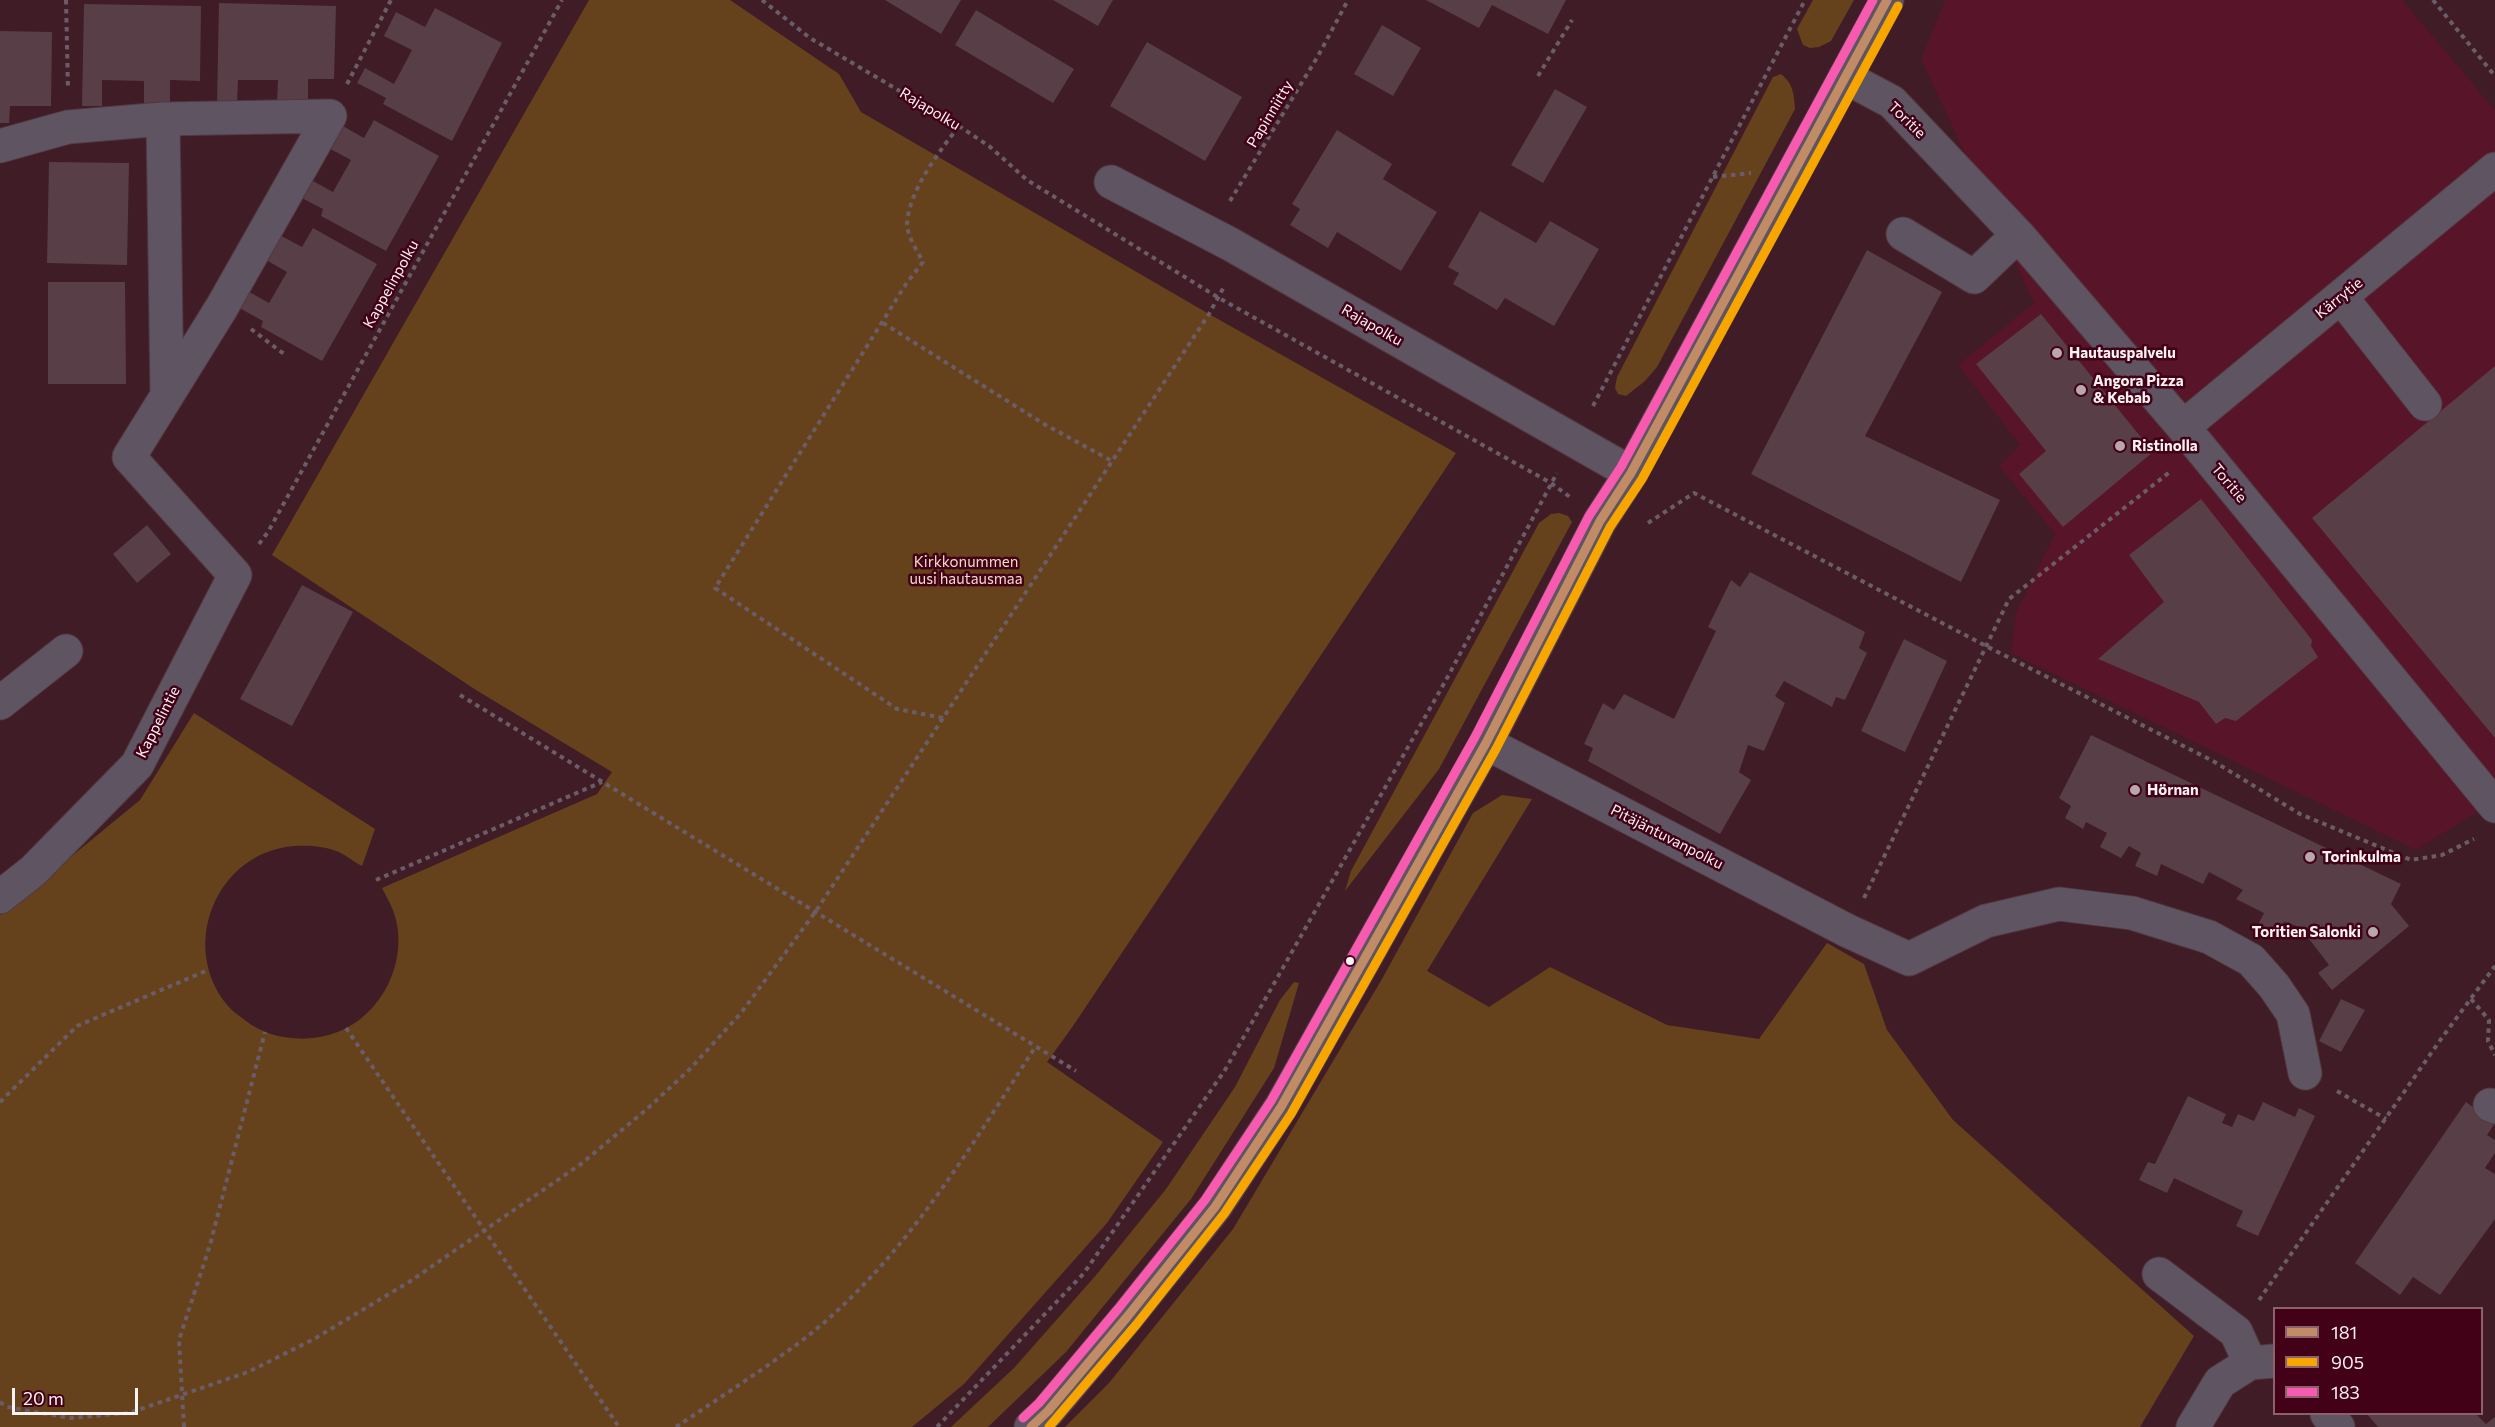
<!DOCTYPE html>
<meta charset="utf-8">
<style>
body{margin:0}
#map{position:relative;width:2495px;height:1427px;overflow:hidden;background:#3f1c26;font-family:Commissioner,sans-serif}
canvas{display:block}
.legend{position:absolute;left:2273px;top:1307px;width:210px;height:108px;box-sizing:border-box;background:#420117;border:2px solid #8c616f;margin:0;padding:8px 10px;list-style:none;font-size:18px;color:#faf2f3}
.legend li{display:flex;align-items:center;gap:12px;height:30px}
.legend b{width:30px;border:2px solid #8c616f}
.scale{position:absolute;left:12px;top:1388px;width:126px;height:27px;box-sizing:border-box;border:3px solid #faf2f3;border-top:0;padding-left:8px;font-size:18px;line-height:21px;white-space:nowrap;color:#faf2f3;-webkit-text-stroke:4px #420117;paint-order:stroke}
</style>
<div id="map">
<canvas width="2495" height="1427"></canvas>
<ul class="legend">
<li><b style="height:8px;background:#c18c65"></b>181</li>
<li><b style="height:8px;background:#f7a600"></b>905</li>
<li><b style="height:8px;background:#f75aaf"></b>183</li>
</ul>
<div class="scale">20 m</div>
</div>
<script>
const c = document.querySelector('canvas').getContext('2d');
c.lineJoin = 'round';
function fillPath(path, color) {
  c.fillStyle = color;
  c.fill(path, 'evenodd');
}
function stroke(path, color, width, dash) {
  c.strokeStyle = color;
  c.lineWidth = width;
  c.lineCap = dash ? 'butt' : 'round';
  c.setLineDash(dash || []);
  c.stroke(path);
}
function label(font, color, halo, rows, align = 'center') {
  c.font = font + ' Commissioner,sans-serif';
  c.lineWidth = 5;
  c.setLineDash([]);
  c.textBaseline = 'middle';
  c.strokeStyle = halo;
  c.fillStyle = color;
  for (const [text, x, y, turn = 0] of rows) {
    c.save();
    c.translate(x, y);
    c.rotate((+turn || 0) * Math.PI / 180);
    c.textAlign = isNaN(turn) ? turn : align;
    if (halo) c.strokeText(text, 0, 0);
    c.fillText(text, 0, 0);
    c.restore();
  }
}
fillPath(new Path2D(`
 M1945,0H2402L2495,110V801L2416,850L2011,653L2016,613L2055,534L1999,466L2020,445L1958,365L2034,303L1921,59Z`), '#581428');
fillPath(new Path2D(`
 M589,0H730L839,74L861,112L1209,314L1456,453L1073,1026L1047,1062L1163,1142L1107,1223L964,1384L912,1427H0V915L140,800L194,713L375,829L362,866C354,862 347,856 339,852C325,846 308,845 294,846C216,852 178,947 228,1006C233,1012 240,1016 246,1021C269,1039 304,1043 332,1034C381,1019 410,961 394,913C391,904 386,896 382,888L597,794L612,772L476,690L272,555Z
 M1813,0H1854L1831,41L1819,47L1810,48L1803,45L1797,29Z
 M1781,74C1793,83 1794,94 1795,109L1657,367L1645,381L1626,396L1618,394L1615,388L1617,377L1773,77Z
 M1559,513L1568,516L1572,522L1439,769L1345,891L1351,871L1539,523L1551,514Z
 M1502,795L1532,799L1427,971L1489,1007L1550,967L1667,1025L1759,1039L1827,943L1864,964L1887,1030L1953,1120L2194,1336L2140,1427H1065L1109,1383L1233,1229L1382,979L1473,813Z
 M1294,982L1299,983L1274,1068L1191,1199L1066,1352L988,1427H951L1014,1368L1097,1274L1166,1189L1235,1087L1280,1000Z`), '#66421c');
fillPath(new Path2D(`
 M885,0H961L941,34Z
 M1053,0H1113L1098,26Z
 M1426,0H1566L1548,34L1492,5L1479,28Z
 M219,3L336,6L334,79H308V104L277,103L278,80H238L237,104H217Z
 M84,4L201,6L200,81L170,80V108H144V81L102,80V106H82Z
 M435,8L502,43L452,141L383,104L386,98L357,83L365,68L394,84L412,50L384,36L396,12L425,27Z
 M976,10L1074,69L1053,103L955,45Z
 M1382,25L1421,48L1393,96L1354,74Z
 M0,31L52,32L51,106H10L9,123H0Z
 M1147,42L1242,97L1205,161L1110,106Z
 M1555,89L1587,107L1543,183L1511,165Z
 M374,120L439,156L386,251L321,216L323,209L294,194L304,176L333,192L351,160L321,144L334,121L364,138Z
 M1337,130L1392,164L1383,179L1437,212L1401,271L1337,232L1328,248L1290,225L1300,209L1292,204Z
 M49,162L129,163L127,265L47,263Z
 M1480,211L1536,243L1550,221L1599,249L1554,326L1505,298L1497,310L1453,284L1459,273L1448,267Z
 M313,228L377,264L322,361L261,327L263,321L232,304L242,288L269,303L287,272L261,257L274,232L302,247Z
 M1867,250L1942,292L1865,436L2000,500L1961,582L1751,474Z
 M48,282H125L126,384H48Z
 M2041,314L2153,452L2063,527L2019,474L2046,451L1976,364Z
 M2495,366V738L2312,518Z
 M2201,499L2312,640L2311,646L2318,657L2236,721L2225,718L2216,724L2199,702L2098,659L2164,602L2129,555Z
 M147,525L171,554L137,583L113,554Z
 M1750,572L1865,632L1859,648L1867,653L1845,700L1836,697L1832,707L1784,681L1775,696L1785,703L1764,751L1748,745L1739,772L1751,780L1720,834L1588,761L1593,748L1584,744L1603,703L1614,710L1624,694L1674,719L1716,631L1708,627L1731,580L1740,587Z
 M302,585L353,612L292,726L240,699Z
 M1904,639L1947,661L1905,752L1861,731Z
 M2091,735L2401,884L2391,904L2409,926L2332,990L2318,973L2329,965L2300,927L2284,922L2278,935L2257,927L2264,913L2236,899L2243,890L2209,872L2203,884L2161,864L2157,876L2135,866L2141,853L2129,846L2121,858L2100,847L2107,833L2086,822L2083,829L2065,818L2071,806L2059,798Z
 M2341,999L2365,1010L2341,1052L2319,1041Z
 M2188,1096L2226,1114L2222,1123L2232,1127L2238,1114L2254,1121L2263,1102L2295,1117L2299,1108L2315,1116L2258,1236L2236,1226L2243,1211L2174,1178L2167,1193L2139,1180L2148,1162L2155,1164Z
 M2466,1102L2495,1123L2487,1135L2495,1140V1153L2485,1168L2495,1174V1219L2440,1295L2413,1277L2400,1295L2355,1263Z
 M2367,1414H2476L2486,1424L2495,1417V1427H2378Z`), '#583e47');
const minor = new Path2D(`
 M1845,77L1892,102L2018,235L2183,427L2495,806
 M163,119L167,396
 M0,146L68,127L163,119L330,116L222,307L129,457L235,575L137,765L33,871L0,897
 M1111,182L1230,244L1631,473
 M1903,234L1974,277L2018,235
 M2341,297L2425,404
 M2183,427L2495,169
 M0,703L66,651
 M1486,743L1848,931L1909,959L1986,921L2059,904L2132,913L2209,937L2251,960L2274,986L2293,1014L2305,1073
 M2490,1105L2495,1107
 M2159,1274L2236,1332L2250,1363
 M2327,1414L2338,1427
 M1031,1427L1048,1411L1127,1317L1215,1207L1281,1107L1486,743L1600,521L1631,473L1887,0
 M2193,1427L2220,1382L2250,1363L2274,1361`);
stroke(minor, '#533840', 35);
stroke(new Path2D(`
 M66,0L68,90
 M762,0L810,38L959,126L989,146L1027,180L1219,298L1551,483L1570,497
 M2433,0L2495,76
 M1538,76L1572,20
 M347,84L391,0
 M1713,177L1751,173
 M1230,201L1318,56L1348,0
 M883,323L1044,424L1112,461
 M251,329L284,354
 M1593,406L1805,0
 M1648,523L1694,493L1986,646L2213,761L2300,814L2411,860L2442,855L2474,839
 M259,544L268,532L562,0
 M460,695L1076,1071
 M943,718L897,709L715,588L906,284L923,262C918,252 907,236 907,224C909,190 939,152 959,126
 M376,880L602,782
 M1864,898L2009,599L2171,471
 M2471,999L2489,1020L2488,1041L2495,1055
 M346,1028L619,1427
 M2337,1091L2386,1119
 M0,1102L77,1026L208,970
 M2259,1300L2441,1039L2495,966
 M0,1402L7,1407L70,1418L129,1413L248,1372L314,1339L409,1282L581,1164L647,1109L690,1069L741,1013L816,911L1209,314L1225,285
 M184,1427L179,1340L210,1245L265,1032
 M676,1427C719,1398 763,1370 804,1339C903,1262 969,1149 1036,1046
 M937,1427L1084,1273L1225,1070L1446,680L1557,473`), '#6b5d67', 4, [4.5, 4.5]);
stroke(minor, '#5f5461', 33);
stroke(new Path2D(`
 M1031,1427L1048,1411L1127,1317L1215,1207L1281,1107L1486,743L1600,521L1631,473L1887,0`), '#c18c65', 9);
stroke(new Path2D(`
 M1049,1427L1136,1325L1224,1214L1291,1114L1496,749L1610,527L1642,479L1898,6`), '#f7a600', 9);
stroke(new Path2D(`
 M1023,1418L1039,1403L1118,1309L1205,1200L1271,1101L1475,737L1589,516L1621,467L1873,0`), '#f75aaf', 9);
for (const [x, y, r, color] of [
 [2057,353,6,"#b9a7ab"],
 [2081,390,6,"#b9a7ab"],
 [2120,446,6,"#b9a7ab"],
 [2135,790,6,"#b9a7ab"],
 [2310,857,6,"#b9a7ab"],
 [2373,932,6,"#b9a7ab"],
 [1350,961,5,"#faf2f3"]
]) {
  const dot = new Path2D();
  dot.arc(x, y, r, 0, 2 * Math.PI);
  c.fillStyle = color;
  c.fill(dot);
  stroke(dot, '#420117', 2);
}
label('15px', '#faf2f3', '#420117', [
 ["Rajapolku",930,109,31],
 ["Papinniitty",1270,114,-59],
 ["Toritie",1907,120,44],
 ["Kappelinpolku",391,284,-61],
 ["Kärrytie",2339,298,-39],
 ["Rajapolku",1372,325,30],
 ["Toritie",2229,483,50],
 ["Kappelintie",158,722,-63],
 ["Pitäjäntuvanpolku",1667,837,27]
]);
label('bold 15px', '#faf2f3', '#420117', [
 ["Hautauspalvelu",2069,353],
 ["Angora Pizza",2093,381],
 ["& Kebab",2093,398],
 ["Ristinolla",2132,446],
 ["Hörnan",2147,790],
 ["Torinkulma",2322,857],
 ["Toritien Salonki",2361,932,"right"]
], 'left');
label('15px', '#f0dcc7', '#420117', [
 ["Kirkkonummen",966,562],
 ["uusi hautausmaa",966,579]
]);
</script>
